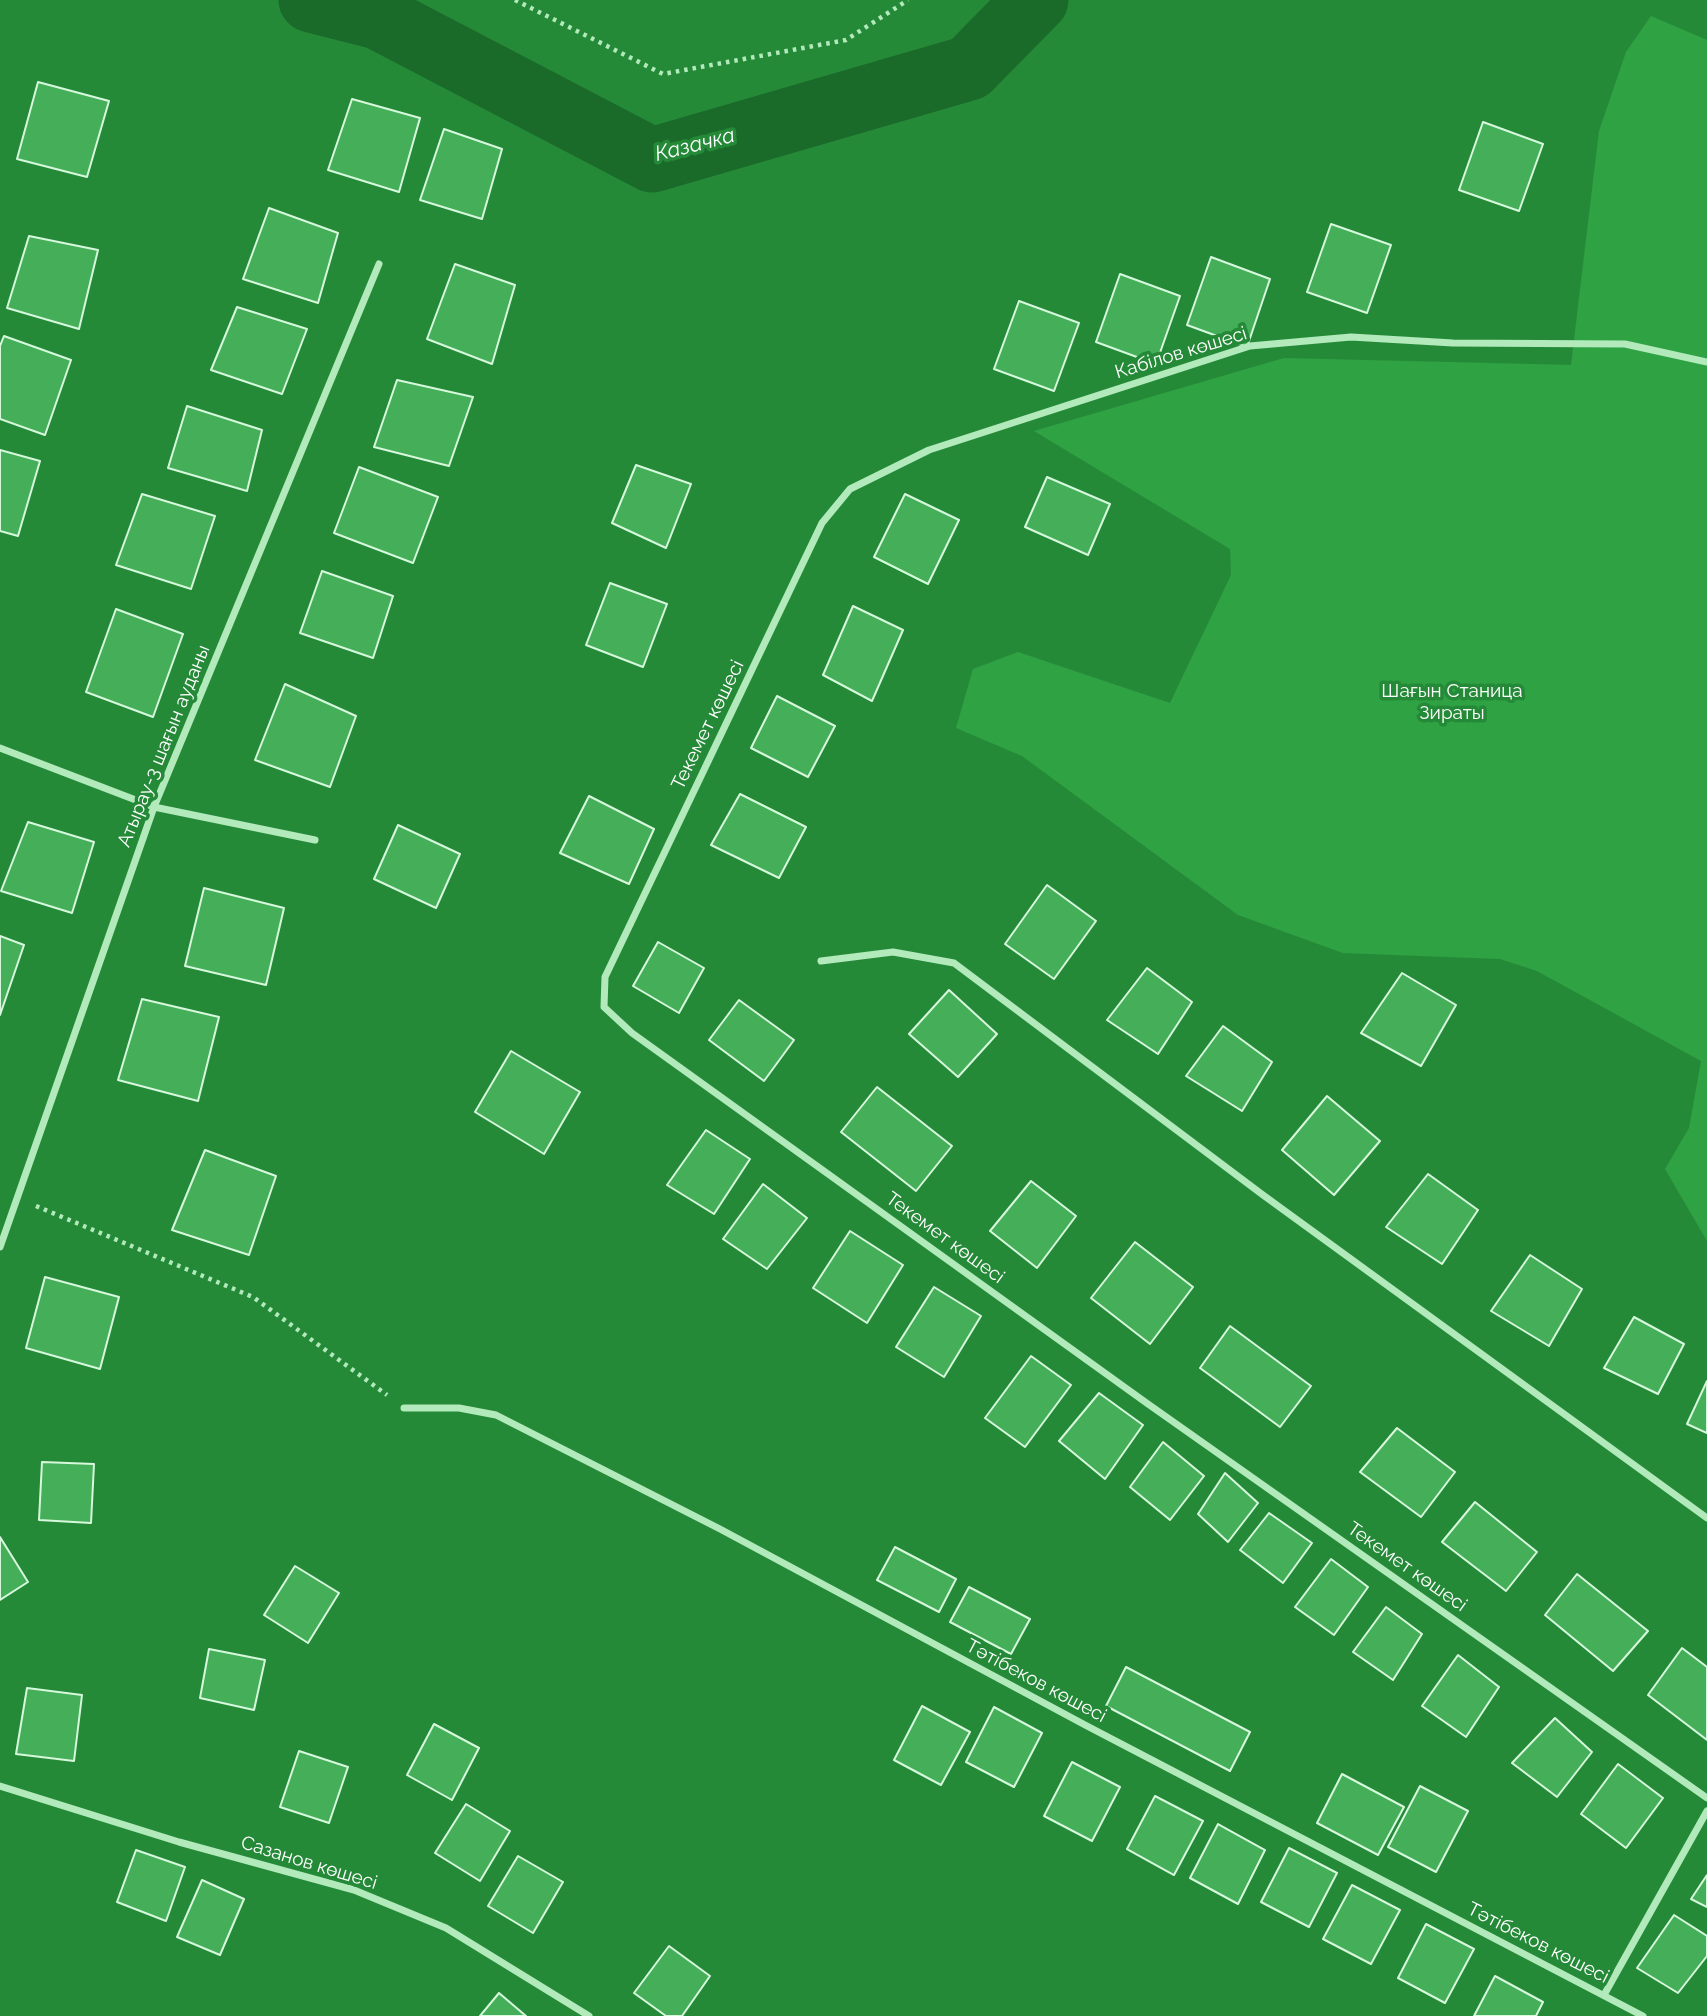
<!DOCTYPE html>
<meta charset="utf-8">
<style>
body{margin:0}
canvas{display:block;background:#258a38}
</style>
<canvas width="1707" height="2016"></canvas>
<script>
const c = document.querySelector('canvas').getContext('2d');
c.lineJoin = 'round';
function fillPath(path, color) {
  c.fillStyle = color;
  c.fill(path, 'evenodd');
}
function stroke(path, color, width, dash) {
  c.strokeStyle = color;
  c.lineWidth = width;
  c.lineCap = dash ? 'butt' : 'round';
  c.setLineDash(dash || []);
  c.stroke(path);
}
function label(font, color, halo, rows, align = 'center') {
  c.font = font + ' Raleway,sans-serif';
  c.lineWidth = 7;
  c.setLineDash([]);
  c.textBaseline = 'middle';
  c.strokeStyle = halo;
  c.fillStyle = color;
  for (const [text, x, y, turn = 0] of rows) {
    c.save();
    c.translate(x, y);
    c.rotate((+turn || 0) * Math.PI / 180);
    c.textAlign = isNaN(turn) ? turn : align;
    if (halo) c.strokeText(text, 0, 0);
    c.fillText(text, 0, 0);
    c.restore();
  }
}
fillPath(new Path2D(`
 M1651,16L1707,40V1241L1665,1169L1689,1128L1701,1061L1537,971L1500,959L1343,953L1238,915L1022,756L956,728L973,669L1018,652L1170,703L1231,575L1230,549L1034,431L1284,358L1571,365L1599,131L1626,52Z`), '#2fa243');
stroke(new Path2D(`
 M311,0L378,17L652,160L969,68L1036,0`), '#1a6a2a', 65);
const building = new Path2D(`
 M38,82L109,101L87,177L17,159Z
 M352,99L420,118L399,192L328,170Z
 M1483,122L1543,144L1519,211L1459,190Z
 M444,129L502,149L482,219L420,200Z
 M269,208L338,233L318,303L243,279Z
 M1331,224L1391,245L1367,313L1307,292Z
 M29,236L98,250L79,329L7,308Z
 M1211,257L1270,279L1247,347L1187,325Z
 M455,264L515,285L492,364L427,339Z
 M1120,274L1180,296L1156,364L1096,342Z
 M1019,301L1079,323L1054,391L994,369Z
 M237,307L307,329L282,394L211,370Z
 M4,336L71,360L45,435L0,419V346Z
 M397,380L473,397L449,466L374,447Z
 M187,406L262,430L247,491L168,468Z
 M0,450L40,461L18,536L0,531Z
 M636,465L691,484L666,548L612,523Z
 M359,467L438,497L413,563L334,533Z
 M1047,477L1110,504L1088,555L1025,527Z
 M142,494L215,516L191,589L116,565Z
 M905,494L959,520L928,584L874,557Z
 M322,571L393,596L373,658L300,633Z
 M610,583L667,604L643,667L586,645Z
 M853,606L903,630L872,701L823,675Z
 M116,609L183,634L153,717L86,692Z
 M285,684L356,716L330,787L255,760Z
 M777,696L835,726L808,777L751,748Z
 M740,794L806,827L779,878L711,845Z
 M589,796L654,829L629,884L560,853Z
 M28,822L94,842L72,913L1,891Z
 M398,825L460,854L436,908L374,879Z
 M1047,885L1096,921L1054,979L1005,944Z
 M204,888L284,908L266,985L185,966Z
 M0,936L24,945L0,1015Z
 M658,942L704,968L679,1013L633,986Z
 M1147,968L1192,1002L1158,1054L1107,1020Z
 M1402,973L1456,1005L1421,1066L1361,1033Z
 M949,990L997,1034L958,1077L909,1034Z
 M142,999L219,1017L198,1101L118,1080Z
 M739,1000L794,1040L764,1081L709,1040Z
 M1223,1026L1272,1062L1242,1111L1186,1076Z
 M511,1051L580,1092L544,1154L475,1112Z
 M877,1087L952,1146L916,1191L841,1132Z
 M1327,1096L1380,1141L1334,1195L1282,1150Z
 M706,1130L750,1159L714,1214L667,1185Z
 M205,1150L276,1176L249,1255L172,1230Z
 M1428,1174L1478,1210L1442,1264L1386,1227Z
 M1031,1181L1076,1216L1037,1268L990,1231Z
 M763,1184L807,1218L767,1269L723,1239Z
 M850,1231L903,1265L867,1323L813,1288Z
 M1135,1242L1193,1287L1150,1344L1091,1298Z
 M1530,1255L1582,1289L1549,1346L1491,1311Z
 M45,1277L119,1297L100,1369L26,1348Z
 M934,1287L981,1316L944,1377L896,1347Z
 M1634,1317L1684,1344L1658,1394L1604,1368Z
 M1230,1326L1311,1386L1280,1427L1200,1368Z
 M1031,1356L1071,1385L1025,1447L985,1418Z
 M1707,1381V1433L1687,1424Z
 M1099,1393L1143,1425L1105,1479L1059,1441Z
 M1397,1428L1455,1472L1421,1517L1360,1472Z
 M1163,1442L1204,1476L1170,1520L1130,1487Z
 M42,1462L94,1464L91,1523L39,1520Z
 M1225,1473L1258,1503L1228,1542L1198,1514Z
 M1475,1502L1537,1552L1506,1591L1442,1542Z
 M1269,1513L1312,1543L1283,1583L1240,1550Z
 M0,1537L28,1582L0,1600Z
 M895,1547L956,1579L939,1612L877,1580Z
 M1331,1559L1368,1587L1334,1635L1295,1607Z
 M295,1566L339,1593L308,1643L264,1615Z
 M1577,1574L1648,1631L1613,1671L1545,1615Z
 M969,1587L1030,1619L1011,1654L950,1622Z
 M1386,1607L1422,1634L1393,1680L1353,1652Z
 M1682,1648L1707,1667V1740L1648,1695Z
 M209,1649L265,1660L254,1710L200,1698Z
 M1458,1655L1499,1687L1466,1737L1422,1706Z
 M1126,1667L1250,1732L1230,1771L1106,1706Z
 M27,1688L82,1695L74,1761L16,1754Z
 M922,1706L970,1732L941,1785L894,1760Z
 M994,1707L1042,1733L1014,1787L966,1762Z
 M1555,1718L1592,1752L1557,1797L1512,1763Z
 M434,1724L479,1748L452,1800L407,1775Z
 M299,1751L348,1767L329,1823L280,1807Z
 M1072,1762L1120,1787L1092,1841L1044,1816Z
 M1618,1764L1663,1798L1626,1848L1581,1814Z
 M1342,1774L1404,1807L1378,1855L1317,1823Z
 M1420,1786L1468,1811L1436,1872L1388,1847Z
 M1155,1796L1203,1821L1174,1875L1127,1849Z
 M466,1804L510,1831L480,1881L435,1853Z
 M1218,1824L1265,1850L1238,1904L1190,1878Z
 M1289,1848L1337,1873L1309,1927L1261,1902Z
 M136,1850L185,1867L166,1921L117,1902Z
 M518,1856L563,1882L533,1933L488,1906Z
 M1707,1875V1907L1691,1899Z
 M202,1880L244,1899L220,1955L177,1937Z
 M1352,1885L1400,1910L1371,1964L1323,1939Z
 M1674,1915L1707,1936V1956L1678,1993L1637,1968Z
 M1426,1924L1474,1949L1445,2003L1398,1978Z
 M669,1946L710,1976L682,2016H666L634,1993Z
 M1495,1976L1543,2002L1536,2016H1474Z
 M499,1993L526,2016H480Z`);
fillPath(building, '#45ae58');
stroke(building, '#d6f8dc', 2);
stroke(new Path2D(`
 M515,0L663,74L846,40L908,0
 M36,1206L253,1297L387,1395`), '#b2eabc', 4.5, [3.5, 5]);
stroke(new Path2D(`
 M1707,362L1625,344L1453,343L1351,337L1250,346L929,450L850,489L822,523L605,977L604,1007L632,1033L1148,1404L1707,1798
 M0,748L154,807L315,840
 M821,961L893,952L954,963L1263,1195L1707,1518
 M0,1247L154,807L379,264
 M404,1408H459L496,1415L720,1529L1087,1726L1643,2016
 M0,1786L179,1842L354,1890L446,1928L589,2016
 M1604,1995L1707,1811`), '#b2eabc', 7);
label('19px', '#fff', '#258a38', [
 ["Кабілов көшесі",1181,353,-17],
 ["Текемет көшесі",708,725,-64],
 ["Атырау-3 шағын ауданы",164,746,-68],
 ["Текемет көшесі",945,1238,36],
 ["Текемет көшесі",1407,1567,35],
 ["Тәтібеков көшесі",1036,1681,28],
 ["Сазанов көшесі",309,1863,17],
 ["Тәтібеков көшесі",1538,1943,27]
]);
label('19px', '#fff', '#258a38', [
 ["Шағын Станица",1452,691],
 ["Зираты",1452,713]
]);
label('italic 21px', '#fff', '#258a38', [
 ["Казачка",695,145,-14]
]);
</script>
